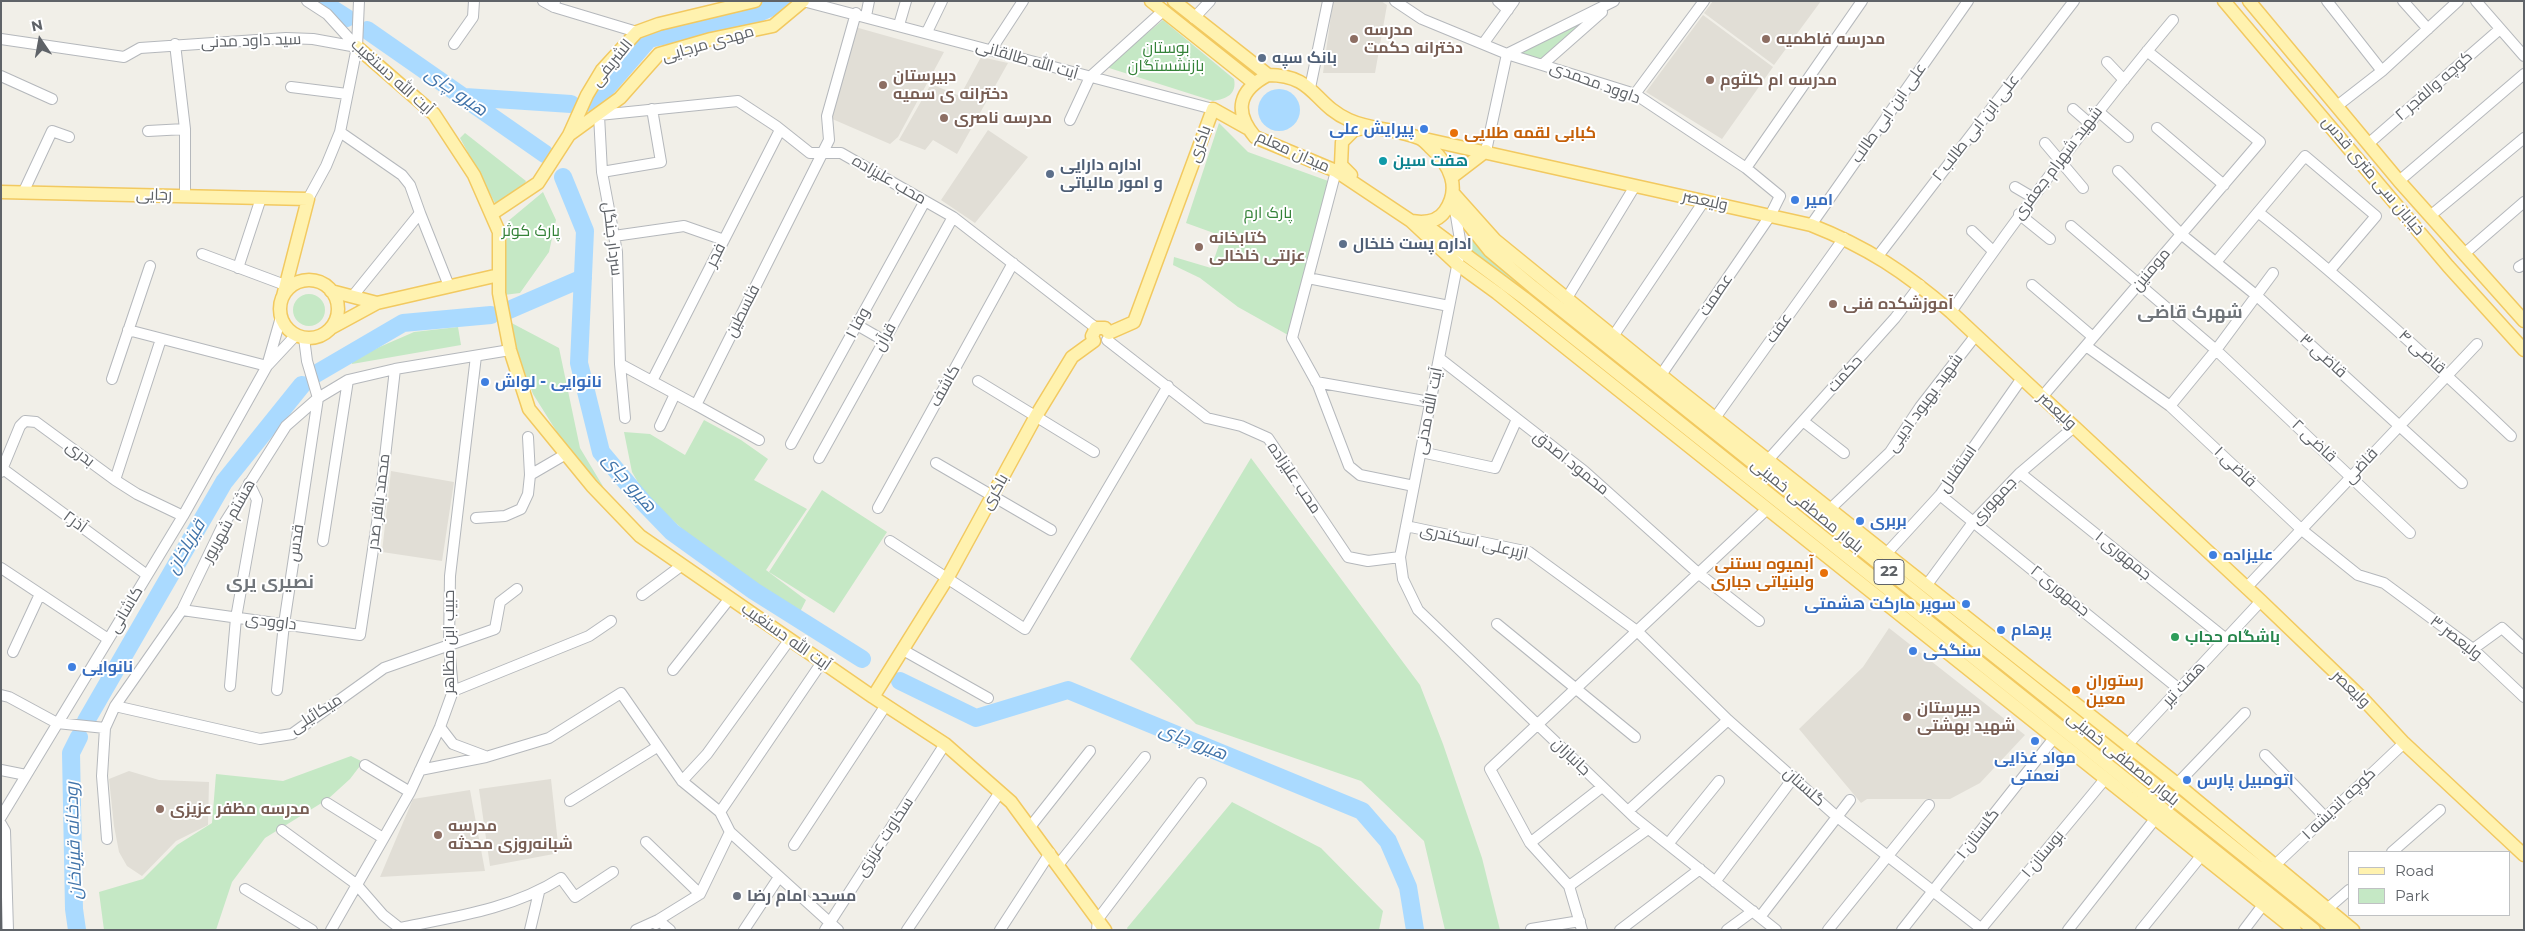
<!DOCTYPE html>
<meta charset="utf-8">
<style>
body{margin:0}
#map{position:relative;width:2525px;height:931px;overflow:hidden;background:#f1efe8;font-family:Montserrat,sans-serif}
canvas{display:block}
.frame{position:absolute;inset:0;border:2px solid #5f6368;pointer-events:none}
.legend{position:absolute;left:2348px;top:851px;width:162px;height:65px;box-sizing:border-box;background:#fff;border:1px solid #bfc1c3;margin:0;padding:6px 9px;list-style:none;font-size:15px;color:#5f6368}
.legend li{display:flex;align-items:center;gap:10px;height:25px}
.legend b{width:25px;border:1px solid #bfc1c3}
.north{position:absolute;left:15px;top:15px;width:50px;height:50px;-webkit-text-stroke:4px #fff;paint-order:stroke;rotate:348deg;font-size:14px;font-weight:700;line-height:20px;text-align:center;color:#5f6368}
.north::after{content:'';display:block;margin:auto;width:18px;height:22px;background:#5f6368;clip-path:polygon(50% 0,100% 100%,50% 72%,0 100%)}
</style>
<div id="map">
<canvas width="2525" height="931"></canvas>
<div class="frame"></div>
<ul class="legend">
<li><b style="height:6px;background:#fff2af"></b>Road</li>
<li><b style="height:14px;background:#c5e8c5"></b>Park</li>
</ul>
<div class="north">N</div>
</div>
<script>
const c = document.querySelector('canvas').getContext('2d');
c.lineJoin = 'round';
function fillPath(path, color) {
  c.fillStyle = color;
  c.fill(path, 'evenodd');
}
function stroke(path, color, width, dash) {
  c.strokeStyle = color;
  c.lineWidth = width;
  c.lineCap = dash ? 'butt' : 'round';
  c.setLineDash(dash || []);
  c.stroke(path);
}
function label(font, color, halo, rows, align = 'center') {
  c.font = font + ' Montserrat,Cairo,sans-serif';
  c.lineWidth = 4;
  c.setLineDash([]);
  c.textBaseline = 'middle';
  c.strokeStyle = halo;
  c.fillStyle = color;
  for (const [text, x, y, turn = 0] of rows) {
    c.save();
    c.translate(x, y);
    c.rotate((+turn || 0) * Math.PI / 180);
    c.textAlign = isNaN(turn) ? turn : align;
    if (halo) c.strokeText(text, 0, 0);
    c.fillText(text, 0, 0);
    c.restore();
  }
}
fillPath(new Path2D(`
 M1333,1H1381L1387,5L1375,73H1323Z
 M1713,1H1821L1774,65L1704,13Z
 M1703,15L1773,67L1722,139L1646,92Z
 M855,27L944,52L898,137L890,144L830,118Z
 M981,57L1008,63L957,154L933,140L925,150L899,140L931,84L960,96Z
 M988,130L1028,157L975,223L941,200Z
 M391,471L454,482L442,561L382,552Z
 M1889,628L2025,735L1980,783L1950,799H1867L1861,803L1799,729L1863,667Z
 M129,771L159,780L209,782L208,825L176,841L142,876L127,866L119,852L114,826L109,779Z
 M551,779L559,853L490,866L479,789Z
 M470,790L485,871L380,877L413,799Z`), '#e1ded6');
fillPath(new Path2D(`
 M1596,14L1542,60L1517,52Z
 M1163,20L1234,79C1237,94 1227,99 1213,101L1106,67Z
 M1219,123L1248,152L1331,182L1288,335L1238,307L1200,278L1173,265L1174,257L1211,268L1222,236L1186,223Z
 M465,133L526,181L523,187L496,205L460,138Z
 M543,192L556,220L549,252L520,293L504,295L507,222Z
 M1471,239L2332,930H2315L1467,250Z
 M293 310a16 16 0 1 1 32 0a16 16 0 1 1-32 0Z
 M504,319L559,348L580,448L604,488L567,448L533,394Z
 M458,327L461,345L352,364V359L414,332Z
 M704,420L741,440L768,459L754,480L807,509L766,570L806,600L799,614L702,547L646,496L632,472L624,432L650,434L685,455Z
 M1251,458L1420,685L1443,744L1482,858L1500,930H1445L1424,841L1361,781L1196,724L1130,659Z
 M822,490L887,532L834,613L769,572Z
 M351,756L363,762L350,779L328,799L265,838L232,882L216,930H104L99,892L143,879L177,845L212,823L216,774L283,781Z
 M1232,802L1321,848L1383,911L1379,930H1128L1127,928Z`), '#c5e8c5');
fillPath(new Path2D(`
 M1258 110a21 21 0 1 1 42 0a21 21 0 1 1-42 0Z`), '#aadaff');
stroke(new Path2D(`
 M320,1L347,18
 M367,30L545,154
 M465,97L571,104
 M593,104L649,39L750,17L782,2
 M563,177L585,231L579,363L601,452L643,502L672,532L754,591L862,659
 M502,313L583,278
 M314,375L403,323L491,315
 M900,681L976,718L1068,690L1362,811L1388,841L1408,887L1415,930
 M86,721L224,482L302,385
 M77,930L74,909L71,753L79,737`), '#aadaff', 18);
const minor = new Path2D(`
 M307,1L327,14L357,47
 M543,1L554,7
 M555,1L554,7L637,32
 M803,1L1213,109
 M1395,1L1422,19L1507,54L1635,94L1746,168L1780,196L1770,216L1661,375
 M1498,1L1508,10
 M2327,1L2382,71
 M2403,1L2428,29
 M2476,1L2524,56
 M866,16L869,1
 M1194,18L1210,1
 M899,25L906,1
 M927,32L942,1
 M1,39L124,57L140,48L286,38L313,39L357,47
 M175,44L185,129V196
 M454,44L473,17L474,1
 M1483,44L1514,1
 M991,50L1023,1
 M1507,54L1614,1
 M2107,62L2124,80
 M1543,64L1602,12
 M1,76L52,99
 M291,87L347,94
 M1310,88L1328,1
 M1635,94L1704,1
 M2337,106L2382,71L2458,1
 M2073,109L2089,123
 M2098,111L2128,137
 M1070,120L1090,77L1163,11
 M2157,128L2224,185
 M148,131L185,129
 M340,132L402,175L410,185L420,213
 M2045,143L2083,188
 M2368,144L2500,29
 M1486,151L1507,54
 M1746,168L1862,1
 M1336,171L1292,338L1318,385L1349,466L1360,475L1414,486
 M2118,171L2181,234L2257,296L2462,483
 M602,172L661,162L652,109
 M2399,181L2524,74
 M2015,187L2032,197
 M23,193L52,131L69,137
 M308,199L326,166L340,132L357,47L359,1
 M1455,210L1460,240V251L1400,557L1403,579L1418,610L1635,818L1776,930
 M2258,212C2346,282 2429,358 2511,436
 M2019,214L2050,239
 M2430,216L2524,138
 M1811,225L1968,1
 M2071,226L2216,350L2410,533
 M1972,231L1993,251
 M614,236L684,226L724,240
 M202,254L285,285
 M2464,254L2524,202
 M1878,256L2074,1
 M2217,261L2305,156L2376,216L2330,270
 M2519,267L2524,264
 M238,268L261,198
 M1308,278L1449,306
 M2032,285L2093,337
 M352,297L420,213L449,286
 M1567,298L1635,186
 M1951,312C2021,211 2094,114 2173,20
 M857,325L883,340
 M128,330L267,366
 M1614,335L1704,201
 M1107,340L1207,418L1241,426L1268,438L1348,557L1368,561L1400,557
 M2086,346L2170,406L2302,530L2358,575L2384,583L2473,649L2524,697
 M1439,358L1584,471L1698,573L1759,621
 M620,364L696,405L829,140L827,116L856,13
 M268,365L296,335
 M112,379L150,266
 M652,381L780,130
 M978,381L1094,452
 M1316,382L1430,402
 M2042,397L2260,142L2147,51
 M696,405L759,440
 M2170,406L2216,350L2273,273
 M625,418L620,364L617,252L602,172L599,115L738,101L776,126L810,153H841L953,217L1096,328
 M1715,418L1844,238
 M1803,421L1844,453
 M660,426L675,394
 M528,437L530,475L566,454
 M791,444L925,201
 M1421,452L1495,468L1517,419
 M819,458L953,217
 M1768,460L1895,318L1920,285
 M936,463L1051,530
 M3,469L147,575
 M1,472L20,426L25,421L36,422L115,480L137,494L183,516
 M2020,473L2226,639
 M115,480L161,339
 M1940,495L2179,689
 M878,508L1013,263
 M1829,510L1890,452L1920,407L1976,335
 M476,518L505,516L521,509L528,494L530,475
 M1406,526L1529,552L1637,631L1728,720L1836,816L1983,930
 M323,541L348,380
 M890,541L1025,629L1168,386
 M1886,554L1940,495L2022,378
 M1,568L108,639
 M1926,586L1974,521L2020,473L2074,427
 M2246,588L2477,344
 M642,595L681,566
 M182,610L360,635L379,510L395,369
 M1497,624L1635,737
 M2473,649L2502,628L2524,648
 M903,650L988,698
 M13,652L40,594
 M673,670L730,598
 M230,686L236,618L257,500L249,483
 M277,690L284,624L318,398L307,361L304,338
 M453,691L589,636L611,621
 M1,695L9,697L57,723L105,728
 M115,706L260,739L292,734L384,668L495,629L500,602L517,589
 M440,727L453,744L485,756
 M2127,745L2261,601
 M2265,755L2325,817
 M365,765L410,792
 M1,770L26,775
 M420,770L486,757L549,738L621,693L682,781L720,812L730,832L838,930
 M682,781L707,754L790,639
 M2177,784L2245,713
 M570,801L657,747
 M327,803L383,838
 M1628,811L1728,720
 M720,812L822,662
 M1,817L183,516L267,366L281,317
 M1,824L5,831L8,930
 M1030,827L1090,751
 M282,830L356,884L383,915L402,930
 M107,839L102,776L105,728L115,706L182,610L222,527L286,426L318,398L348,380L395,369L510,350
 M646,842L700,894
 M1530,843L1602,787
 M1668,844L1719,781
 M794,845L886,705
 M2392,852L2440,810
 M1058,865L1145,757
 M2274,866L2404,743
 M1715,882L1794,777
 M1569,886L1648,829
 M245,889L312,930
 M2326,910L2349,890
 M1760,917L1850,800
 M656,924L658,920L670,930
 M399,928C454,917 513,909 561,878L575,897L613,872
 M1531,929L1580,921
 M331,930L410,792L440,727L453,691L449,645L450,576L476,356
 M530,930L539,892
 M636,930L658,920L700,894L730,832
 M744,930L779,877
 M825,930L945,744
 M907,930L1000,792
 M1000,930L1050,853
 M1097,930L1098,919L1201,783
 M1582,930L1569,886L1530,843L1490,769L1766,510
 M1620,930L1700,869
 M1727,930L1753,911
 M1828,930L1929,805
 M1902,930L2054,738
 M1980,930L2105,779
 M2068,930L2155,819
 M2141,930L2201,856
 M2244,930L2263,905`);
const major = new Path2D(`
 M1151,1L1254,83
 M1174,1L1268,75
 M2224,1L2448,266L2524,350
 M2249,1L2399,181L2524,321
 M357,47L434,114L474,175L499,232V293L510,350L529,409L592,486L640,536L873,697L945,744L1011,802L1105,930
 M1268,75C1315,75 1313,104 1349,120C1371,130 1397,129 1419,138C1424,140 1428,145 1431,148C1450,165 1461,188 1445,211C1437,223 1423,223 1411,221L1336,171L1255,137C1233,111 1239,90 1268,75Z
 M569,135L620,98L659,54L711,39L773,26L803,1
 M1420,138L1811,225C1867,247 1905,272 1951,312L2261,601L2364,700L2404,743L2524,855
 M1351,175L1341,165L1342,142L1354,130L1370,127
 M1452,177L1486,151
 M1,192L308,199L283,296
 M1453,193L1495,240L1678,389L2177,784L2353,930
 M1449,206L1462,216L1490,251L1533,287L2337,930
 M493,213L538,183L569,135L587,95L602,70L637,32L659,24L755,1
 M1411,221L1457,264L1497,293L2295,930
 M1422,222L1524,298L2314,930
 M280 309a29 29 0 1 1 58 0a29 29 0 1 1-58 0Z
 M331,291L377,303
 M331,328L377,303L499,275
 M1109,333L1134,322L1213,109L1247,128
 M1094,341L1092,336L1096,328H1105L1109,333
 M873,697L948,577L1036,416L1072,357L1094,341`);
stroke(minor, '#b5b8bc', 12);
stroke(major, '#f2c960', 15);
stroke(minor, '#fff', 10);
stroke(major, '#fff2af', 12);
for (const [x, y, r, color] of [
 [1354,39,5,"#8d6e63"],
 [1766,39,5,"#8d6e63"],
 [1262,58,5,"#5c6f8a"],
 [1710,80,5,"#8d6e63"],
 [883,85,5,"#8d6e63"],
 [944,118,5,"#8d6e63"],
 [1424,129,5,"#3f7fe0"],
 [1454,133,5,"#e8710a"],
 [1383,161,5,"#0f9aa8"],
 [1050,174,5,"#5c6f8a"],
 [1795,200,5,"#3f7fe0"],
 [1343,244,5,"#5c6f8a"],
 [1199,247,5,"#8d6e63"],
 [1833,304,5,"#8d6e63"],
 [485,382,5,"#3f7fe0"],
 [1860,521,5,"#3f7fe0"],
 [2213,555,5,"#3f7fe0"],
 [1824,573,5,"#e8710a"],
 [1966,604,5,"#3f7fe0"],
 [2001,630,5,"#3f7fe0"],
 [2175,637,5,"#2e9e5b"],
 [1913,651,5,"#3f7fe0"],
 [72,667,5,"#3f7fe0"],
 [2076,690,5,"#e8710a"],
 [1907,717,5,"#8d6e63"],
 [2035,741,5,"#3f7fe0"],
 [2187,780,5,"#3f7fe0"],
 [160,809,5,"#8d6e63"],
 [438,835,5,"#8d6e63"],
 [737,896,5,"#6b7280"]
]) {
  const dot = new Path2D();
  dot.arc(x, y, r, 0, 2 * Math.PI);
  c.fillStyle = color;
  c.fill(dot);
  stroke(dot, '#fff', 2);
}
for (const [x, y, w] of [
 [1889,572,30]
]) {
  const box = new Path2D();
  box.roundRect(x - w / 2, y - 12.5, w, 25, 4);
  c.fillStyle = '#fff';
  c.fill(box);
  stroke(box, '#5f6368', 1);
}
label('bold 15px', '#5f6368', null, [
 ["22",1889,572]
]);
label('bold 16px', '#785e54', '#fff', [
 ["مدرسه",1364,30],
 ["دخترانه حکمت",1364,48],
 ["مدرسه فاطمیه",1776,39],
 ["دبیرستان",893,76],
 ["دخترانه ی سمیه",893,94],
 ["مدرسه ام کلثوم",1720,80],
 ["مدرسه ناصری",954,118],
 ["کتابخانه",1209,238],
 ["عزلتی خلخالی",1209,256],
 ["آموزشکده فنی",1843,304],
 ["دبیرستان",1917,708],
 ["شهید بهشتی",1917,726],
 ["مدرسه مظفر عزیزی",170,809],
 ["مدرسه",448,826],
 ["شبانه‌روزی محدثه",448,844]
], 'left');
label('16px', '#5f6368', '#fff', [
 ["سید داود مدنی",251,41,-2],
 ["مهدی مرجایی",708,44,-16],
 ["آیت الله طالقانی",1027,60,16],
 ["الشریفی",612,63,-51],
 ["آیت الله دستغیب",392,77,42],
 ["داوود محمدی",1595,83,20],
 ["کوچه والفجر ۲",2434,86,-41],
 ["علی ابن ابی طالب",1889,113,-55],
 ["علی ابن ابی طالب ۲",1976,128,-52],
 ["باکری",1200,144,-70],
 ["میدان معلم",1293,152,24],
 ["شهید شهرام جعفری",2058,163,-53],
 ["خیابان سی متری قدس",2373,176,50],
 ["محب علیزاده",889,180,30],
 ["رجایی",154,195,1],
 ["ولیعصر",1705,201,12],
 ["سردار جنگل",612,239,83],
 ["فجر",716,255,-63],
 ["مومنین",2151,270,-50],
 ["عصمت",1716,295,-56],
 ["فلسطین",743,311,-63],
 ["وفا ۱",858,323,-62],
 ["عفت",1779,328,-54],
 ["قرآن",885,337,-61],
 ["قاضی ۴",2422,352,42],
 ["قاضی ۳",2323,356,42],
 ["حکمت",1845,374,-48],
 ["کاشف",945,386,-61],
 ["شهید بهبود ادیبی",1925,403,-54],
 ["آیت‌ الله مدنی",1429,411,-79],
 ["ولیعصر",2057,411,43],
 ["قاضی ۲",2314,441,43],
 ["بدری",80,454,37],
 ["محمود اصدق",1571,463,39],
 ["قاضی",2361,466,-47],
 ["قاضی ۱",2235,467,43],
 ["استقلال",1958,469,-55],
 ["محب علیزاده",1294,478,56],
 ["باکری",995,492,-61],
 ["جمهوری",1994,501,-47],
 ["محمد باقر صدر",379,502,-83],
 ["بلوار مصطفی خمینی",1807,506,39],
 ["هشتم شهریور",229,521,-61],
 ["آذر۲",75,522,36],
 ["ازبرعلی اسکندری",1474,542,13],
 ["قدس",296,543,-81],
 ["جمهوری ۱",2123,556,39],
 ["جمهوری ۲",2060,591,39],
 ["کاشانی",126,610,-59],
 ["داوودی",271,622,7],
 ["آیت الله دستغیب",786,637,35],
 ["ولیعصر ۳",2456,638,38],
 ["حبیب ابن مظاهر",449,642,-90],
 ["هفت تیر",2184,684,-47],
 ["ولیعصر",2351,689,44],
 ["میکائیلی",316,714,-33],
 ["جانبازان",1571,757,44],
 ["بلوار مصطفی خمینی",2123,759,39],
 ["گلستان",1804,787,42],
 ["کوچه اندیشه ۱",2339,804,-44],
 ["گلستان ۱",1978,834,-52],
 ["سخاوت عزیزی",885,837,-57],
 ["بوستان ۱",2043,854,-50]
]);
label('16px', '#348238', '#fff', [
 ["بوستان",1166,48],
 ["بازنشستگان",1166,66],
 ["پارک ارم",1268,213],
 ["پارک کوثر",531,231]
]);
label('bold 16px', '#4e5e75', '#fff', [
 ["بانک سپه",1272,58],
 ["اداره دارایی",1060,165],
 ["و امور مالیاتی",1060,183],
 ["اداره پست خلخال",1353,244]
], 'left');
label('bold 16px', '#366cbe', '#fff', [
 ["پیرایش علی",1414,129,"right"],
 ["امیر",1805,200],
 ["نانوایی - لواش",495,382],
 ["بربری",1870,521],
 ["علیزاده",2223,555],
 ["سوپر مارکت هشمتی",1956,604,"right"],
 ["پرهام",2011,630],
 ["سنگکی",1923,651],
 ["نانوایی",82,667],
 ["مواد غذایی",2035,758,"center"],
 ["نعمتی",2035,776,"center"],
 ["اتومبیل پارس",2197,780]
], 'left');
label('bold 16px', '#c56008', '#fff', [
 ["کبابی لقمه طلایی",1464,133],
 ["آبمیوه بستنی",1814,564,"right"],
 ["ولبنیاتی جباری",1814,582,"right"],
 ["رستوران",2086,681],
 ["معین",2086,699]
], 'left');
label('bold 16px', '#0d838f', '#fff', [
 ["هفت سین",1393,161]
], 'left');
label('bold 16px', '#27864d', '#fff', [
 ["باشگاه حجاب",2185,637]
], 'left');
label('bold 16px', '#5b616d', '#fff', [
 ["مسجد امام رضا",747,896]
], 'left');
label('italic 18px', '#4174aa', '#fff', [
 ["هیرو چای",456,92,35],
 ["هیرو چای",629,483,49],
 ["قیزباخان",186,547,-60],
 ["هیرو چای",1193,742,22],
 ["رودخانه قیزباخان",74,841,-92]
]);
label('bold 18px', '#70757a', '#fff', [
 ["شهرک قاضی",2190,313],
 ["نصیری یری",270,583]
]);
</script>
